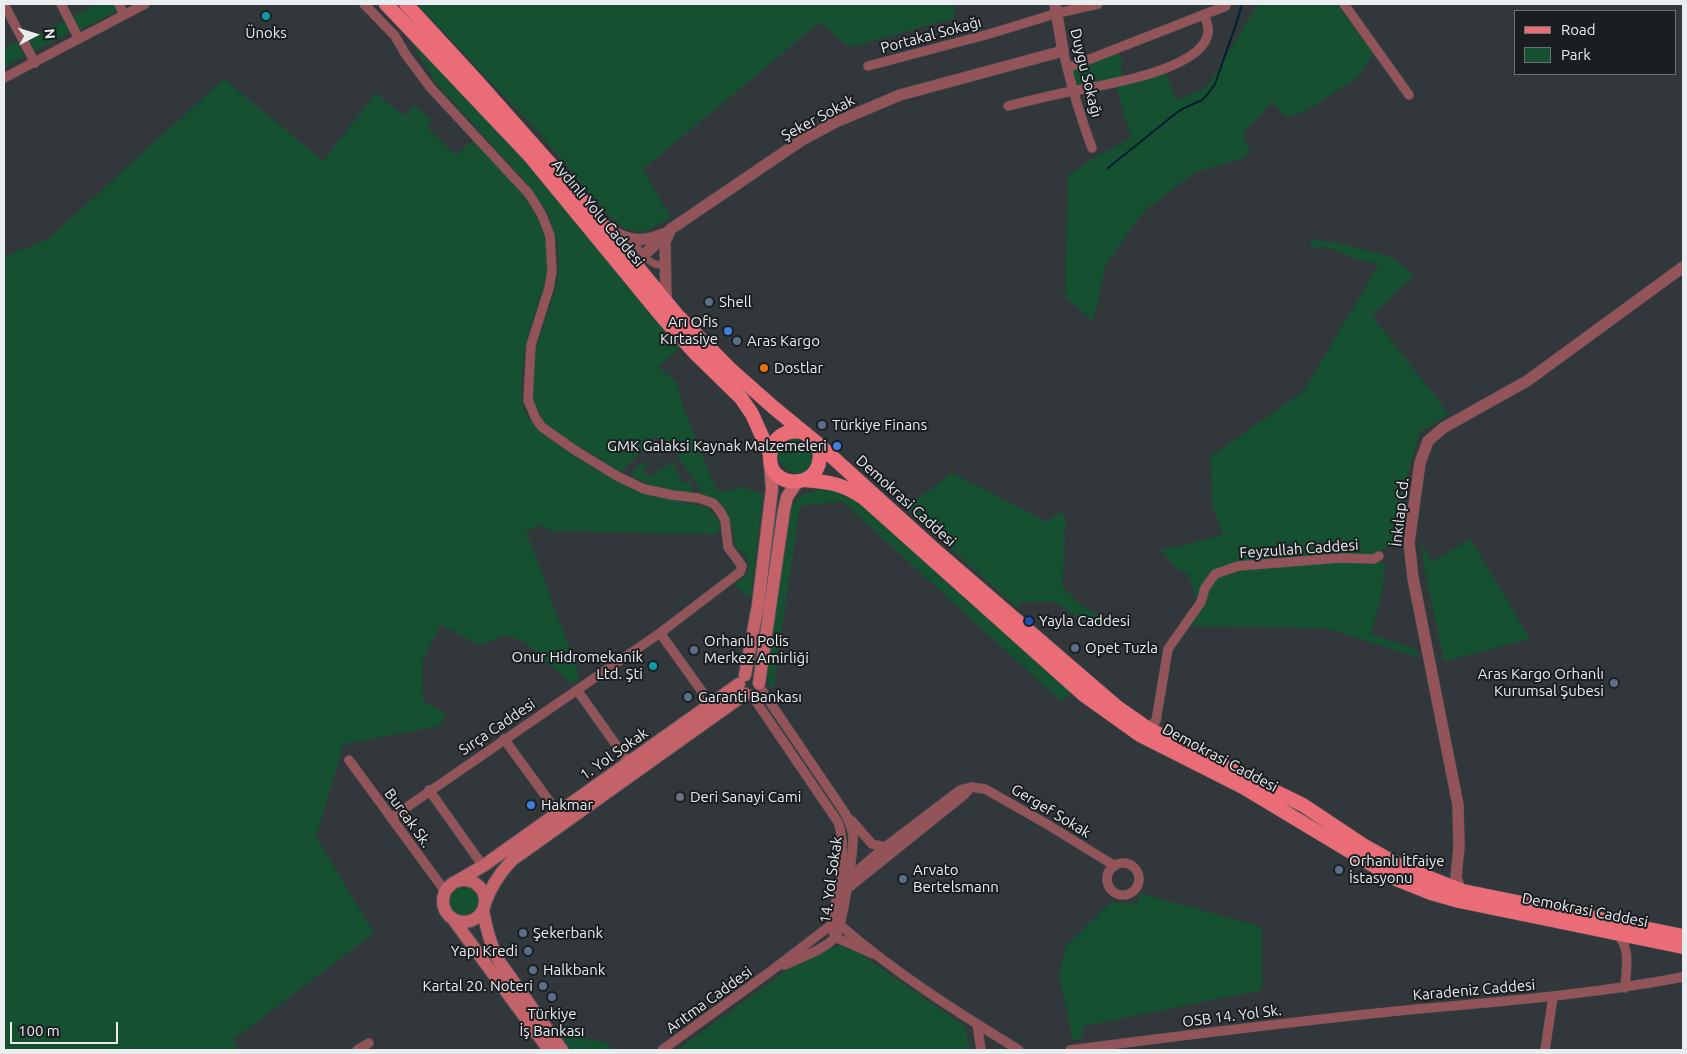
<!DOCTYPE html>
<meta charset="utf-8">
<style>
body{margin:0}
#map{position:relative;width:1687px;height:1054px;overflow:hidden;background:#32373b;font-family:Ubuntu,sans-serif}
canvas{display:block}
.frame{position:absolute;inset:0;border:5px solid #eaedf0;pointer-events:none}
.legend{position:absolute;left:1514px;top:10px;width:162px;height:65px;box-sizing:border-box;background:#1b1e20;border:1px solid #6e7173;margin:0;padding:6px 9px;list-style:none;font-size:15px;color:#eaedf0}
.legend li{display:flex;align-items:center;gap:10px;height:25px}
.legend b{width:25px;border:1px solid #6e7173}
.north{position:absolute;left:10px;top:10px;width:50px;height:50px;-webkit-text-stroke:4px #1b1e20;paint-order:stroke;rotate:85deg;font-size:14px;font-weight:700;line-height:20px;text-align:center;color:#eaedf0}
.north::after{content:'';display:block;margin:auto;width:18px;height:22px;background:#eaedf0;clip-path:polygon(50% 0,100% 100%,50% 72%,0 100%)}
.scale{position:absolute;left:10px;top:1022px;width:108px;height:22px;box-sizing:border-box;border:2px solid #eaedf0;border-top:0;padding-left:6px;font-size:15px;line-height:18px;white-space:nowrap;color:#eaedf0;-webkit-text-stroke:4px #1b1e20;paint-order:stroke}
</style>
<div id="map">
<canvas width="1687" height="1054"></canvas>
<div class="frame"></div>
<ul class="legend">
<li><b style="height:6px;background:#ea6c77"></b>Road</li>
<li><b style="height:14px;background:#155130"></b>Park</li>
</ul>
<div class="north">N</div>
<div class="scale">100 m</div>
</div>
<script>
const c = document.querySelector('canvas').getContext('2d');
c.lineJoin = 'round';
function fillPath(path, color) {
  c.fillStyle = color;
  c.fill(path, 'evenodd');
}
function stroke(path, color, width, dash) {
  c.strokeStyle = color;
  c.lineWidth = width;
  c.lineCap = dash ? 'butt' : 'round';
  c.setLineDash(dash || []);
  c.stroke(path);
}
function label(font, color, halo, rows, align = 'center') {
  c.font = font + ' Ubuntu,sans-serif';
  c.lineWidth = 4;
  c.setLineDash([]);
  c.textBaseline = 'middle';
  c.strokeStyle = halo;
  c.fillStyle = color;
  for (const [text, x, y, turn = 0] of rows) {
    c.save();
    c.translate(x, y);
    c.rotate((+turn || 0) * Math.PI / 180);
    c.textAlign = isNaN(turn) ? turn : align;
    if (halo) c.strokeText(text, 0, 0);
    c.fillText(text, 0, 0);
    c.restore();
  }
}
fillPath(new Path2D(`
 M97,4H113L117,11L80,30L72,17Z
 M417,4H949L954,5V18L855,46L846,45L820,22L643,169L671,218L647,230L640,232L625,229L608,215L539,133Z
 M1258,4H1336L1374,53L1358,77L1306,111L1286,117L1272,102L1243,133L1244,141L1251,150L1244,158L1196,172L1144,211L1106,264L1093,321L1065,297L1068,176L1090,160L1131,138L1116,86L1164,69L1177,101L1207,87Z
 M64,21L70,33L34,51L28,39Z
 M410,40L480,111L543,182L679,348L658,367L676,381L684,410L715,488L720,492L744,487L763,495L751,595H746L734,585C745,578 754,571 746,557C744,552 737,550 735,545C734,542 734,537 734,534C727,512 724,501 701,493C696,481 695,481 687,470C676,457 675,441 656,437L621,472L564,437L544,422L532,399L536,349L556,288L559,262L557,241L549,214L524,180L435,82Z
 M17,42L24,56L4,67V49Z
 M1119,53L1123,64L1120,65L1123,78L1077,87L1072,70Z
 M224,79L323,161L376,93L404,116L414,105L432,121L427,127L456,155L474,140C500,169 534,200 545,238C555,271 537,302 529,333C524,350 518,396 525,411C533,428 549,438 563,448C613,483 648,497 708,507L720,522L719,531L714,534L550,531L543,525L526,531L577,669L578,681L572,684L524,642L506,635L480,645L441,625L422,661L423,701L446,714L440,726L344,744L316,837L374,933L233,1040L239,1050H4V257L48,239Z
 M1312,239L1344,244L1391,257L1414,275L1372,316L1449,414L1420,432L1404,486L1401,542L1383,548L1375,560L1385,564L1382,593L1371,634L1417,650L1418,657L1326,628L1191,626L1200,608L1188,574L1176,568L1160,549L1177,547L1223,535L1212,505L1211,456L1303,392L1379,264L1356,259L1326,247H1310Z
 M791,439C833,440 807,497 780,462C772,453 781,441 791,439Z
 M647,462L648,465L643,471L646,475L651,476L667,465L674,462C675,471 680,476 684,483L690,481L694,494L653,486L632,476V472L642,463Z
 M952,473L1047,522L1060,512L1066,518L1062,586L1081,605L1112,623L1110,627L1077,617L1056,602H1021L1017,608L906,508Z
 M823,488L847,492L1072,693L1061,701L842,501L800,506L775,674V686L770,688L767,674L792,506L800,496Z
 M1471,539L1530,639L1444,661L1424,567L1421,541L1432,562Z
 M448 900a15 15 0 1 1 30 0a15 15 0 1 1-30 0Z
 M1140,893L1262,927V990L1084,1026L1082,1038L1073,1040L1059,976L1066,946L1111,902L1137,904Z
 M846,944L966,1027L970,1050H677L811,953Z
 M553,1025L573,1036L607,1043L612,1050H571Z`), '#155130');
stroke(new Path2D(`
 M1108,168L1180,110L1202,100L1207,95L1215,84L1235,27L1242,4`), '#031e31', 2);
const pedestrian = new Path2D(`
 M638,240V249C645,257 653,267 665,265`);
const minor = new Path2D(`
 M4,4L35,63
 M61,4L79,39
 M119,4L124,15
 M364,4L395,36L406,55L430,87L529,194L542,215L550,236L552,271L549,288L531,345L528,400L536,419L542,427L573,449L617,476L644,489L672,495L698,498L713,503L720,511L725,520L728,547L742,566L740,572L660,633L391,818
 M1344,4L1409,95
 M1063,51C1071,85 1080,116 1092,148
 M868,66L989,34L1058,13L1098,4
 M1067,68L1226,6
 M4,78L145,4
 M1008,106C1028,101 1048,96 1068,92C1103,85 1184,73 1204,43C1211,33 1208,25 1204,14
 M660,633L711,704
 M759,686L845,813C849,821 853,829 853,838C853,853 843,927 835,937C826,949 799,958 785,965
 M577,690L629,763
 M1147,728L1156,721L1168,649L1201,602L1205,588L1215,574L1238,566L1340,558L1374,559L1379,556
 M504,739L558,813
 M349,760L445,891
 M971,787L964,795L847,889L843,890L838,887L885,847L960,790L971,787L985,789L1045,823L1115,866
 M429,790L483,866
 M851,820L872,844L885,847
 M1107 879a16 16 0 1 1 32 0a16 16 0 1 1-32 0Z
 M1615,933C1632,945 1626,970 1625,988
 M873,954L835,937L831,925H840C895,973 957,1012 1019,1050
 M977,1024L981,1050
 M357,1050L369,1043
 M662,1050L771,971L831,925C837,894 849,853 838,822L751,694
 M1070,1050C1179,1036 1288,1022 1397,1011C1493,1002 1589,995 1683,977
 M1545,1050L1553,997`);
const tertiary = new Path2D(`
 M608,228C626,241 643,243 663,234
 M631,271L635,264L671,229L802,140L836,122L900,95L1063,51L1055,4
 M666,302L665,242L669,233
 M1463,891L1459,887L1456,877L1459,847L1458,805L1413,578L1409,542L1420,463L1428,441L1443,428L1527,381L1683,267`);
const secondary = new Path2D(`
 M745,675L758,605L772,489L770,462
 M759,683L784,510L787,497L797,482
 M443 901a21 21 0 1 1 42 0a21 21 0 1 1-42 0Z
 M457,881L483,866L739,684
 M484,906C490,887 499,874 512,860L745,694
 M483,910C486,928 490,944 499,961L562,1050
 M453,919L549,1050`);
const primary = new Path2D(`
 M386,4L530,156L664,319L696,354L741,398L752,414L770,454
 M406,4L476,80L583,201L677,315L729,368L773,407L818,444L936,551L1117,707L1147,728L1178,744L1303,805L1363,845L1404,868L1463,891L1683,936
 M805,433C795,430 785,431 777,439C772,444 770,450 770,457C769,493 831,490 818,444
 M805,480C830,482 844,484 865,499L1084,695L1140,735L1243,787L1396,879L1431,893L1459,901L1683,947`);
stroke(pedestrian, '#4f5458', 8);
stroke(minor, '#4f5458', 10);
stroke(tertiary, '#4f5458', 12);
stroke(secondary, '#4f5458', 14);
stroke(primary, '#4f5458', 15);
stroke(pedestrian, '#925458', 6);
stroke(minor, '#925458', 9);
stroke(tertiary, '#925458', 11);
stroke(secondary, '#c4626a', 12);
stroke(primary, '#ea6c77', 14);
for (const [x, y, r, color] of [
 [266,16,5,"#0f9aa8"],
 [709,302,5,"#5c6f8a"],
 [728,331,5,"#3f7fe0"],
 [737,341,5,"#5c6f8a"],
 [764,368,5,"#e8710a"],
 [822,425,5,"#5c6f8a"],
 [837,446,5,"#3f7fe0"],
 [1029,621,5,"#1a4fb4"],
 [1075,648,5,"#5c6f8a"],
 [694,650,5,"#5c6f8a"],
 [653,666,5,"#0f9aa8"],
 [1614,683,5,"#5c6f8a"],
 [688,697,5,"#5c6f8a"],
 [680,797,5,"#6b7280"],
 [531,805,5,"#3f7fe0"],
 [1339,870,5,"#5c6f8a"],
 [903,879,5,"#5c6f8a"],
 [523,933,5,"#5c6f8a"],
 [528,951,5,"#5c6f8a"],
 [533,970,5,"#5c6f8a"],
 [543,986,5,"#5c6f8a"],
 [552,997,5,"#5c6f8a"]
]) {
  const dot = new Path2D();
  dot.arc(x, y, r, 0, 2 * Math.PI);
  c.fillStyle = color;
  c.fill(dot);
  stroke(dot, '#1b1e20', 2);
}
label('15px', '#eaedf0', '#1b1e20', [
 ["Ünoks",266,33,"center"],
 ["Shell",719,302],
 ["Arı Ofis",718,322,"right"],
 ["Kırtasiye",718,339,"right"],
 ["Aras Kargo",747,341],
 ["Dostlar",774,368],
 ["Türkiye Finans",832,425],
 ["GMK Galaksi Kaynak Malzemeleri",827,446,"right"],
 ["Yayla Caddesi",1039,621],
 ["Orhanlı Polis",704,641],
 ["Merkez Amirliği",704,658],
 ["Opet Tuzla",1085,648],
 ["Onur Hidromekanik",643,657,"right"],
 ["Ltd. Şti",643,674,"right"],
 ["Aras Kargo Orhanlı",1604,674,"right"],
 ["Kurumsal Şubesi",1604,691,"right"],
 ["Garanti Bankası",698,697],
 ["Deri Sanayi Cami",690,797],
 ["Hakmar",541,805],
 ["Orhanlı İtfaiye",1349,861],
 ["İstasyonu",1349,878],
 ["Arvato",913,870],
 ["Bertelsmann",913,887],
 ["Şekerbank",533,933],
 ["Yapı Kredi",518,951,"right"],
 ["Halkbank",543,970],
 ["Kartal 20. Noteri",533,986,"right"],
 ["Türkiye",552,1014,"center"],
 ["İş Bankası",552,1031,"center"]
], 'left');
label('15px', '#eaedf0', '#1b1e20', [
 ["Portakal Sokağı",931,35,-15],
 ["Duygu Sokağı",1086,73,76],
 ["Şeker Sokak",818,118,-28],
 ["Aydınlı Yolu Caddesi",598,213,50],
 ["Demokrasi Caddesi",906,501,42],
 ["İnkılap Cd.",1400,512,-84],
 ["Feyzullah Caddesi",1299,549,-4],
 ["Sırça Caddesi",497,727,-34],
 ["1. Yol Sokak",614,754,-35],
 ["Demokrasi Caddesi",1220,758,28],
 ["Gergef Sokak",1051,811,31],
 ["Burcak Sk.",408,818,54],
 ["14. Yol Sokak",831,880,-82],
 ["Demokrasi Caddesi",1585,910,11],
 ["Karadeniz Caddesi",1474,990,-5],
 ["Arıtma Caddesi",709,1000,-36],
 ["OSB 14. Yol Sk.",1232,1016,-7]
]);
</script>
